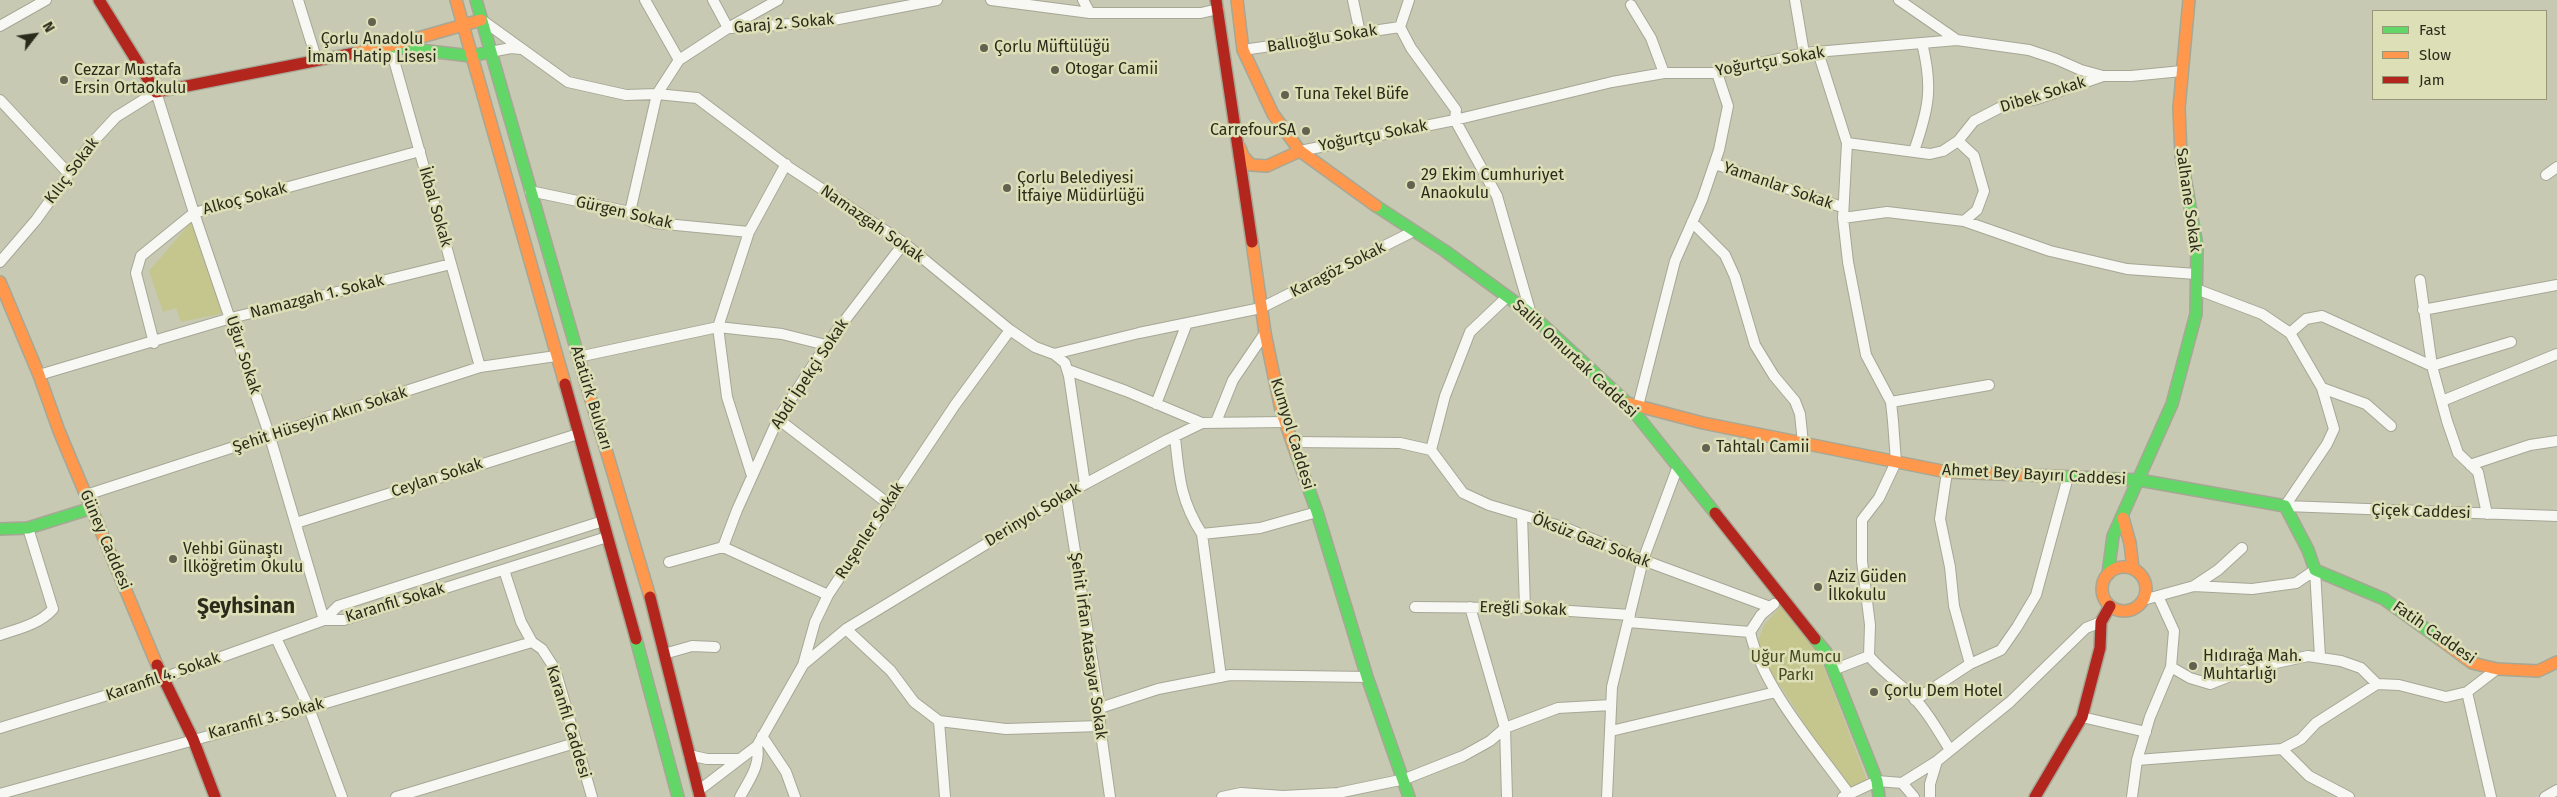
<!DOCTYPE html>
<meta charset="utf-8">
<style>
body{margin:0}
#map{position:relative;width:2557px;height:797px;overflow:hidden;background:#c8c9b3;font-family:"Fira Sans",sans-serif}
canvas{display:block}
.legend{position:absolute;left:2372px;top:10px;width:175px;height:90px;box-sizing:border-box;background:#dddfb7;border:1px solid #969779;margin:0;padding:6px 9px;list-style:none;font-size:15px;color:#2b2b1c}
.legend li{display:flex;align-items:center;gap:10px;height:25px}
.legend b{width:25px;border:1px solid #969779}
.north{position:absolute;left:10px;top:10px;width:50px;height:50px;-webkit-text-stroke:4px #dddfb7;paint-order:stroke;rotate:60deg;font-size:14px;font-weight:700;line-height:20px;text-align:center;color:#2b2b1c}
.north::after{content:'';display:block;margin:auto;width:18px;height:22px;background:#2b2b1c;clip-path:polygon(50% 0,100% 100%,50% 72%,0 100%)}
</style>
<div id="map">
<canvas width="2557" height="797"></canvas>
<ul class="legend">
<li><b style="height:6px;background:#63d668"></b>Fast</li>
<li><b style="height:6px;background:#ff974d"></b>Slow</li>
<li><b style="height:6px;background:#b3261e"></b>Jam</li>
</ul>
<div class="north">N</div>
</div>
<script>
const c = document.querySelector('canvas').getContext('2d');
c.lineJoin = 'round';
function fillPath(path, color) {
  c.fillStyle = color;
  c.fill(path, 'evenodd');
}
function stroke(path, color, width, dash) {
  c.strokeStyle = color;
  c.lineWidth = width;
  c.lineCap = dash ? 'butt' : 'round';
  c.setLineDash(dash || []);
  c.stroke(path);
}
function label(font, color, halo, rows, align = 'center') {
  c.font = font + ' "Fira Sans",sans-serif';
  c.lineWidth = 5;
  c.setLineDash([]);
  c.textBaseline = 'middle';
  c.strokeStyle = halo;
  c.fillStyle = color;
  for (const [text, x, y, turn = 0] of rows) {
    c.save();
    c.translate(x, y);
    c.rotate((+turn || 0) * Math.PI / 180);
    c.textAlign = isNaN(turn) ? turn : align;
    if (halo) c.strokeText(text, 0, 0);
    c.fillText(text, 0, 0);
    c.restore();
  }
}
fillPath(new Path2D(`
 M191,222L224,313L181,322L176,308L163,312L149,271Z
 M1781,606L1819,654L1867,780L1849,794L1783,690L1754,651L1764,625Z`), '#c4c68e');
const street = new Path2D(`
 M298,0L317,61
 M645,0L679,60
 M713,0L728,28
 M991,0L1090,13H1201L1218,9
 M1083,0L1090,13
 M1353,0L1360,33
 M1409,0L1400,27L1411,48L1456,110L1455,120L1497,196L1531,314
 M1795,0L1804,53
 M1899,0L1957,40
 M1631,5L1651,38L1664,73
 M482,20L568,82L626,95L657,94L697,98L790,168L904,243L1010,330L1035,347L1054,354L1139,333L1261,308L1414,231
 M0,26L46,0
 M731,28L823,22L937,0
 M390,46L480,367
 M1243,50L1400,27
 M490,52L511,48L521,49
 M1818,52L1847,143L1843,218L1848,262L1866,355L1891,402L1893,421L1896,462L1879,498L1862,520V561L1870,625L1869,656C1880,669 1893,679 1906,690C1925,707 1937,729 1950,750
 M0,100L69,174
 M1958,141L1974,156L1984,191L1977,210L1964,221
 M1847,143L1930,154L1943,151L1958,141L1974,121L2005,105L2037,99L2103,76
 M1300,151L1455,120L1612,82L1664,73H1717L1804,53L1957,40L2029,50L2056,59L2081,70L2103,76H2131L2182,71
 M1914,151C1929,108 1933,87 1922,43
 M1715,164L1842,207
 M2546,175L2557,167
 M530,191L630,212L655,223L749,232
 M630,212L657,94L679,60L728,28L778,0
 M1843,218L1887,212L1964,221L2050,251L2127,269L2196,274
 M1692,222L1725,255L1735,277L1755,345L1774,376L1795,401L1800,414L1803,443
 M0,262L36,220L90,145L116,117L156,92L194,213L270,437L324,620
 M2420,280L2432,366L2447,421L2458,453L2478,472L2487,514
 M2196,289L2262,314L2290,333L2322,388L2334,429L2327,444L2285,506
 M2423,310L2557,285
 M2290,333L2306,319L2322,316L2432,366L2511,342
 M154,343L136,273L141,256L194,213L420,151
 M1054,354L1065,363L1069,376L1085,484
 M578,357L718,327L782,334L826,345
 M1068,370L1126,391L1202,423
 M39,375L231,318L451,264
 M2322,388L2366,404L2391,426
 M2442,401L2557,354
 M1891,402L1989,385
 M1156,404L1187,323
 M1638,406L1675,261L1702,200L1719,150L1728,106L1717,73
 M778,419L890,505
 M1216,422L1233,380L1265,333
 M1175,437C1179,475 1180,500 1202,534L1221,677
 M1292,442L1400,443L1431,450
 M1431,450L1463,493L1489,505L1566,528L1643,560L1770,607
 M1431,450L1445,396L1470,332L1507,297
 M2470,465L2530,445L2557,441
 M1947,472L1940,519L1950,567L1954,606L1970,664
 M752,476L727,397L718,327L749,232L786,164
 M86,495L480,367L556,356
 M1066,495L1100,708V726L1110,797
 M2285,506L2557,516
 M1522,515L1525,608
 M296,523L578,434
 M1202,534L1260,528L1317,512
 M723,547L828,595
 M669,562L723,547L737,510L778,419L826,345L904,243
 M504,570L521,622L532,642L542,649L555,669L592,797
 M2315,570L2320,657
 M2194,586L2218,570L2242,548
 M2143,600L2194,586L2252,589L2296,583L2315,570
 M1774,604L1761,615L1750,632C1762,687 1816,748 1849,794
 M1415,607L1525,608L1630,615
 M1470,607L1505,728L1507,797
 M324,620L338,606L603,521
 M1628,622L1750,632
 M846,629L891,671L914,702L939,721L1006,729L1100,726
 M0,635C18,629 40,624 53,609L28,528
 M276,638L309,708L342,797
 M664,654L692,646L715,647
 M804,664L846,629L1085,484L1167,440L1202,423L1285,422
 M2171,667L2190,678L2210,684L2248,669L2308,656L2341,661L2361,668L2377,684
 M1833,670L1869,656
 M2467,692L2491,797
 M1915,700L1970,664L2001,650L2017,627L2036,595L2068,477
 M1100,708L1158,689L1230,675L1367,677
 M2082,717L2146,732
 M939,721L945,797
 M0,728L163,678L324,620H344L607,537
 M1611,731L1776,692
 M762,736L786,772L795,797
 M2282,749L2309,776L2349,797
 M689,755L707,759H740
 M2137,760L2282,749L2301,739L2316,723L2377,684L2399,685L2446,697L2467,692L2497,669
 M1902,783L1914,797
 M698,791L757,746L803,665L815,622L828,595L955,405L1010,330
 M0,794L309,708L532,642
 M396,797L575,743
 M740,797C749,780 761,765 757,746
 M1222,797L1241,793L1283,796L1338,793L1405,779L1463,756L1490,741L1505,728L1558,708L1611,705
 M1607,797L1612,687L1643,560L1678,466
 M1843,797L1877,781L1902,783L1937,761L2010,702L2086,628L2101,622
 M1930,797V784L1937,761
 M2132,797L2137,760L2150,717L2171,667L2174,631L2158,596
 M2545,797L2557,790`);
const fast = new Path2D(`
 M476,0L586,383
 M394,47L471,56L490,52
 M1376,206L1445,251L1531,314L1627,403L1715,513
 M1297,456L1317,512L1367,677L1409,797
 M2053,476L2139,480L2285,506L2308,550L2315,570L2384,599L2441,640
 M0,529L28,528L92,508
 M2108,574L2113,536L2172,404L2196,314L2197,246L2181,155
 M636,639L678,797
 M1815,639L1826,652L1877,781L1879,797`);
const slow = new Path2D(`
 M456,0L565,384
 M1237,0L1243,50L1273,114L1300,151L1376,206
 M355,53L390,46L481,20
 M1240,148L1243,156L1251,165L1267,166L1300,151
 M2181,155L2179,108L2189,0
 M1252,242L1265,333L1281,410L1297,456
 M0,282L39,375L59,431L157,665
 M586,383L650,597
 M1627,403L1703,423L1947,472L2053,476
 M2123,518L2130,543L2133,569
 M2102 589a22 22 0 1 1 44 0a22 22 0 1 1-44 0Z
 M2441,640L2472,663L2497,669L2538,671L2557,662`);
const jam = new Path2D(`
 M99,0L156,92L355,53
 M1216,0L1252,242
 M565,384L636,639
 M1715,513L1815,639
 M650,597L700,797
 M157,665L193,739L215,797
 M2035,797L2082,717L2100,648L2101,622L2110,606`);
stroke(street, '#a6a795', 12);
stroke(fast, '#a6a795', 14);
stroke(slow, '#a6a795', 14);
stroke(jam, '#a6a795', 14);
stroke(street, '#f7f7f4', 10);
stroke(fast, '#63d668', 11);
stroke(slow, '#ff974d', 11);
stroke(jam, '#b3261e', 11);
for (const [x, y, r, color] of [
 [372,22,5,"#626251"],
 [984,48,5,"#626251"],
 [1055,70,5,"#626251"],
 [64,80,5,"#626251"],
 [1285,95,5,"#626251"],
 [1306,131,5,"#626251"],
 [1411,185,5,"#626251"],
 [1007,188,5,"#626251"],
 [1706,448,5,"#626251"],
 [173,559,5,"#626251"],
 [1818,587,5,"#626251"],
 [2193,666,5,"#626251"],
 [1874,692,5,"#626251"]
]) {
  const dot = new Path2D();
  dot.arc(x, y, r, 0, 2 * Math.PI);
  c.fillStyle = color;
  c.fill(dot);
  stroke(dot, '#dddfb7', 2);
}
label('16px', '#2b2b1c', '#dddfb7', [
 ["Garaj 2. Sokak",784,24,-5],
 ["Ballıoğlu Sokak",1322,39,-9],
 ["Yoğurtçu Sokak",1770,62,-10],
 ["Dibek Sokak",2043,95,-17],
 ["Yoğurtçu Sokak",1373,136,-11],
 ["Kılıç Sokak",72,171,-53],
 ["Yamanlar Sokak",1778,186,19],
 ["Alkoç Sokak",245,199,-15],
 ["Salhane Sokak",2188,200,82],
 ["İkbal Sokak",435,207,74],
 ["Gürgen Sokak",624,213,13],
 ["Namazgah Sokak",872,224,35],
 ["Karagöz Sokak",1338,270,-27],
 ["Namazgah 1. Sokak",317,297,-14],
 ["Uğur Sokak",243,355,72],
 ["Salih Omurtak Caddesi",1575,359,43],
 ["Abdi İpekçi Sokak",810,374,-57],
 ["Atatürk Bulvarı",591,398,73],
 ["Şehit Hüseyin Akın Sokak",320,420,-18],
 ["Kumyol Caddesi",1292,434,73],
 ["Ahmet Bey Bayırı Caddesi",2034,475,3],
 ["Ceylan Sokak",437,478,-18],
 ["Çiçek Caddesi",2421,512,2],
 ["Derinyol Sokak",1033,515,-31],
 ["Ruşenler Sokak",870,531,-57],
 ["Güney Caddesi",105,540,67],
 ["Öksüz Gazi Sokak",1591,541,21],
 ["Karanfil Sokak",395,603,-17],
 ["Ereğli Sokak",1523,609,2],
 ["Fatih Caddesi",2434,633,35],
 ["Şehit İrfan Atasayar Sokak",1088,646,82],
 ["Karanfil 4. Sokak",163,677,-19],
 ["Karanfil 3. Sokak",266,719,-15],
 ["Karanfil Caddesi",568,722,73]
]);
label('16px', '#2b2b1c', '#dddfb7', [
 ["Çorlu Anadolu",372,40,"center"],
 ["İmam Hatip Lisesi",372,58,"center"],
 ["Çorlu Müftülüğü",994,48],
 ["Otogar Camii",1065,70],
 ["Cezzar Mustafa",74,71],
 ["Ersin Ortaokulu",74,89],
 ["Tuna Tekel Büfe",1295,95],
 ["CarrefourSA",1296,131,"right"],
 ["29 Ekim Cumhuriyet",1421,176],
 ["Anaokulu",1421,194],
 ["Çorlu Belediyesi",1017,179],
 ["İtfaiye Müdürlüğü",1017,197],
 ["Tahtalı Camii",1716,448],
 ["Vehbi Günaştı",183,550],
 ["İlköğretim Okulu",183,568],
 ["Aziz Güden",1828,578],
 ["İlkokulu",1828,596],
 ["Hıdırağa Mah.",2203,657],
 ["Muhtarlığı",2203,675],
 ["Çorlu Dem Hotel",1884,692]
], 'left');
label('16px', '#484921', '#dddfb7', [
 ["Uğur Mumcu",1796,658],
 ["Parkı",1796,676]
]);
label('bold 21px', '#2b2b1c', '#dddfb7', [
 ["Şeyhsinan",246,607]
]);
</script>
